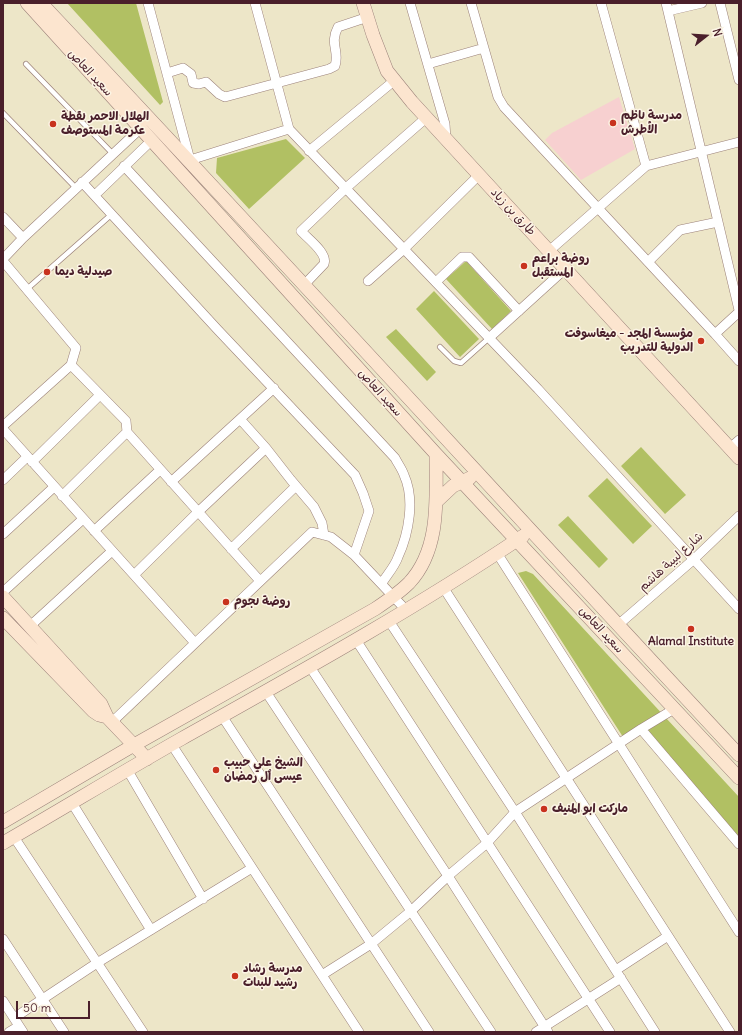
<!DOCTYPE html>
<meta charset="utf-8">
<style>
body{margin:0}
#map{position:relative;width:742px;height:1035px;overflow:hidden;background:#ede6c8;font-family:Delius,sans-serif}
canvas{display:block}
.frame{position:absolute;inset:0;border:4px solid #4a1f2b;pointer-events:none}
.north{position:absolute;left:686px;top:16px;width:40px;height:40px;-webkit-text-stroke:3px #fcf5e5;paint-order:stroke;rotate:73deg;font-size:11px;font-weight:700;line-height:16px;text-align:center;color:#4a1f2b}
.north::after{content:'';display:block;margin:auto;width:14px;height:18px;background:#4a1f2b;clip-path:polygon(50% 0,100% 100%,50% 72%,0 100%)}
.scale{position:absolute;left:16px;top:1001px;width:74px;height:18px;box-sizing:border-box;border:2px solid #4a1f2b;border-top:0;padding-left:5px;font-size:12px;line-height:14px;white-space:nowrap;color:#4a1f2b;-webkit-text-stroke:3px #fcf5e5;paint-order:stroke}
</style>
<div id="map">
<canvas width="742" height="1035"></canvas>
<div class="frame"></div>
<div class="north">N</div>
<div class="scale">50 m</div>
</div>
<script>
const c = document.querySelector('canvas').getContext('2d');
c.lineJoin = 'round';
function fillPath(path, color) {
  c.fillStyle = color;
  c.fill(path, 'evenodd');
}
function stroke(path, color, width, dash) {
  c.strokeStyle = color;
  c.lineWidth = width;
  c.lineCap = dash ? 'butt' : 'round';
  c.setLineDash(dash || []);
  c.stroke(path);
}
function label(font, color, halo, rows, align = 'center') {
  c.font = font + ' Delius,"Playpen Sans Arabic",sans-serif';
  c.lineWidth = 3;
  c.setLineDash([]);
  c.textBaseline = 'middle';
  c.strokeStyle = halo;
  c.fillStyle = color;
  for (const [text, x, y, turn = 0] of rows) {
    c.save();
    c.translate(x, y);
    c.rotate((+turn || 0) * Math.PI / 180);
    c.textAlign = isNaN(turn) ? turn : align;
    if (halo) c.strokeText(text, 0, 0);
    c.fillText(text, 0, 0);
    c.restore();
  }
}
fillPath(new Path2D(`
 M619,97L635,149L581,180L545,140L552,133Z`), '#f7d0d0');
fillPath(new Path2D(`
 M67,3H136L163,102L160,105Z
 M286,139L305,158L249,209L216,173L217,158Z
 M466,261L511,311L492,329L446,279Z
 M434,291L479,339L460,357L416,309Z
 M396,329L436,372L427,381L386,337Z
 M641,447L686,495L665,514L621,466Z
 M607,478L652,526L633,544L588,496Z
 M568,516L608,559L599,568L558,525Z
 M526,571L533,574L739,797V839L640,725L623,737L518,573Z`), '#b1c063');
const lane = new Path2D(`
 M26,64L113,154
 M3,113L76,188
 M27,289L112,214
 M440,347L454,361L461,363L489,338`);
const street = new Path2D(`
 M148,3L190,160L289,129
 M255,3L289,129L538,389L739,609
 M410,3L445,124L446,139
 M471,3L498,97L504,107L715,334L739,361
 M601,3L646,166
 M666,3L739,310
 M720,3L739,80
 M668,11L702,3
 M428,64L484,48
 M167,73L183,68L191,74L193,83L199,84L206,82L219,94L225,97L329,69L335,66C340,51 329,44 338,27L368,17
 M309,151L395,80
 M124,166L395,458C398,464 402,469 404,475C415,499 409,533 398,557C395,566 387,575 382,583
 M82,182L217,329L355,475L363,493L369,511L354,555
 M95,195L152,140
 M3,217L23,238
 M549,251L646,166L739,142
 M3,259L23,238L141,128
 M3,261L76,348L71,365L126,421L127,432L260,581
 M648,262L680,230L718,222
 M368,281L404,249L479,175
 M436,282L462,257H469L519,311
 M304,285L324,264C328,253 308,239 301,231L346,188L426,118
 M715,334L739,312
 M489,338L565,269
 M240,419L266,448
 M3,426L71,365
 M3,429L195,643
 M730,448L739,440
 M32,462L100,395
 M3,480L27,457
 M171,482L274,388
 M62,496L127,432
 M94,531L160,470
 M3,534L54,487
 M231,549L296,486
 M497,553L739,932
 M134,575L198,512L266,448L291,480L314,507L322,523L324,535
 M443,587L730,1032
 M3,592L83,519
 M389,621L515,812L655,1032
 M618,625L693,560L739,516
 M29,627L112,551
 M356,640L610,1032
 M310,667L448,876L548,1032
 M266,692L491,1032
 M222,716L429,1032
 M112,722L312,532L331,537L354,555L406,610
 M641,729L739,844
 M172,745L359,1032
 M128,771L203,899
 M72,803L151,930
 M14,837L143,1032
 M3,939L64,1032
 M616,970L668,936
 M322,975L371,944L411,911L448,876L487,843L515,812L641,729L674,709
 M3,1001L23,1032
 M14,1018L97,963L252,868
 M9,1032L19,1026
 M536,1032L621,978`);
const secondary = new Path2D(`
 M27,3L436,454L739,778
 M41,3C276,252 506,505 739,755
 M363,3L373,35L387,71L412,102L739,458
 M436,502L453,486L470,478
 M3,597L101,704L107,717L147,759
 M3,618L93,711L99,715L107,717
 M3,822L134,745L375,609C387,601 399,593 409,583C441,549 436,497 436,454
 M3,843C62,809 121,773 181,739C297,674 413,610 523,536`);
stroke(lane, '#9c827a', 6);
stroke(street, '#9c827a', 10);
stroke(secondary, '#9c827a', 14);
stroke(lane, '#fff', 4.5);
stroke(street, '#fff', 9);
stroke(secondary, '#fce5cf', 13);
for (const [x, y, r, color] of [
 [613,123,4,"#c8321e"],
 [53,124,4,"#c8321e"],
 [524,266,4,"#c8321e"],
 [47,272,4,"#c8321e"],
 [701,341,4,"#c8321e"],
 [226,602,4,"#c8321e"],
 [691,629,4,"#c8321e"],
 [216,770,4,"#c8321e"],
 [544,809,4,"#c8321e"],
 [235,976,4,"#c8321e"]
]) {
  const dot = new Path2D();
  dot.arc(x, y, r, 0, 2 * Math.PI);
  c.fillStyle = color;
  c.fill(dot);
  stroke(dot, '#fcf5e5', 1.5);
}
label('12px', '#4a1f2b', '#fcf5e5', [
 ["سعيد العاص",90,73,47],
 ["طارق بن زياد",513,212,47],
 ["سعيد العاص",380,393,48],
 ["شارع لبيبة هاشم",671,562,-42],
 ["سعيد العاص",601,630,47]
]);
label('bold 12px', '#4a1f2b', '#fcf5e5', [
 ["مدرسة ناظم",621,116],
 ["الأطرش",621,130],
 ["الهلال الاحمر نقطة",61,117],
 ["عكرمة المستوصف",61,131],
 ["روضة براعم",532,259],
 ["المستقبل",532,273],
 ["صيدلية ديما",55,272],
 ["مؤسسة المجد - ميغاسوفت",693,334,"right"],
 ["الدولية للتدريب",693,348,"right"],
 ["روضة نجوم",234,602],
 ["Alamal Institute",691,642,"center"],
 ["الشيخ علي حبيب",224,763],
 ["عيسى ٱل رمضان",224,777],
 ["ماركت ابو المنيف",552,809],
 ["مدرسة رشاد",243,969],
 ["رشيد للبنات",243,983]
], 'left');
</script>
